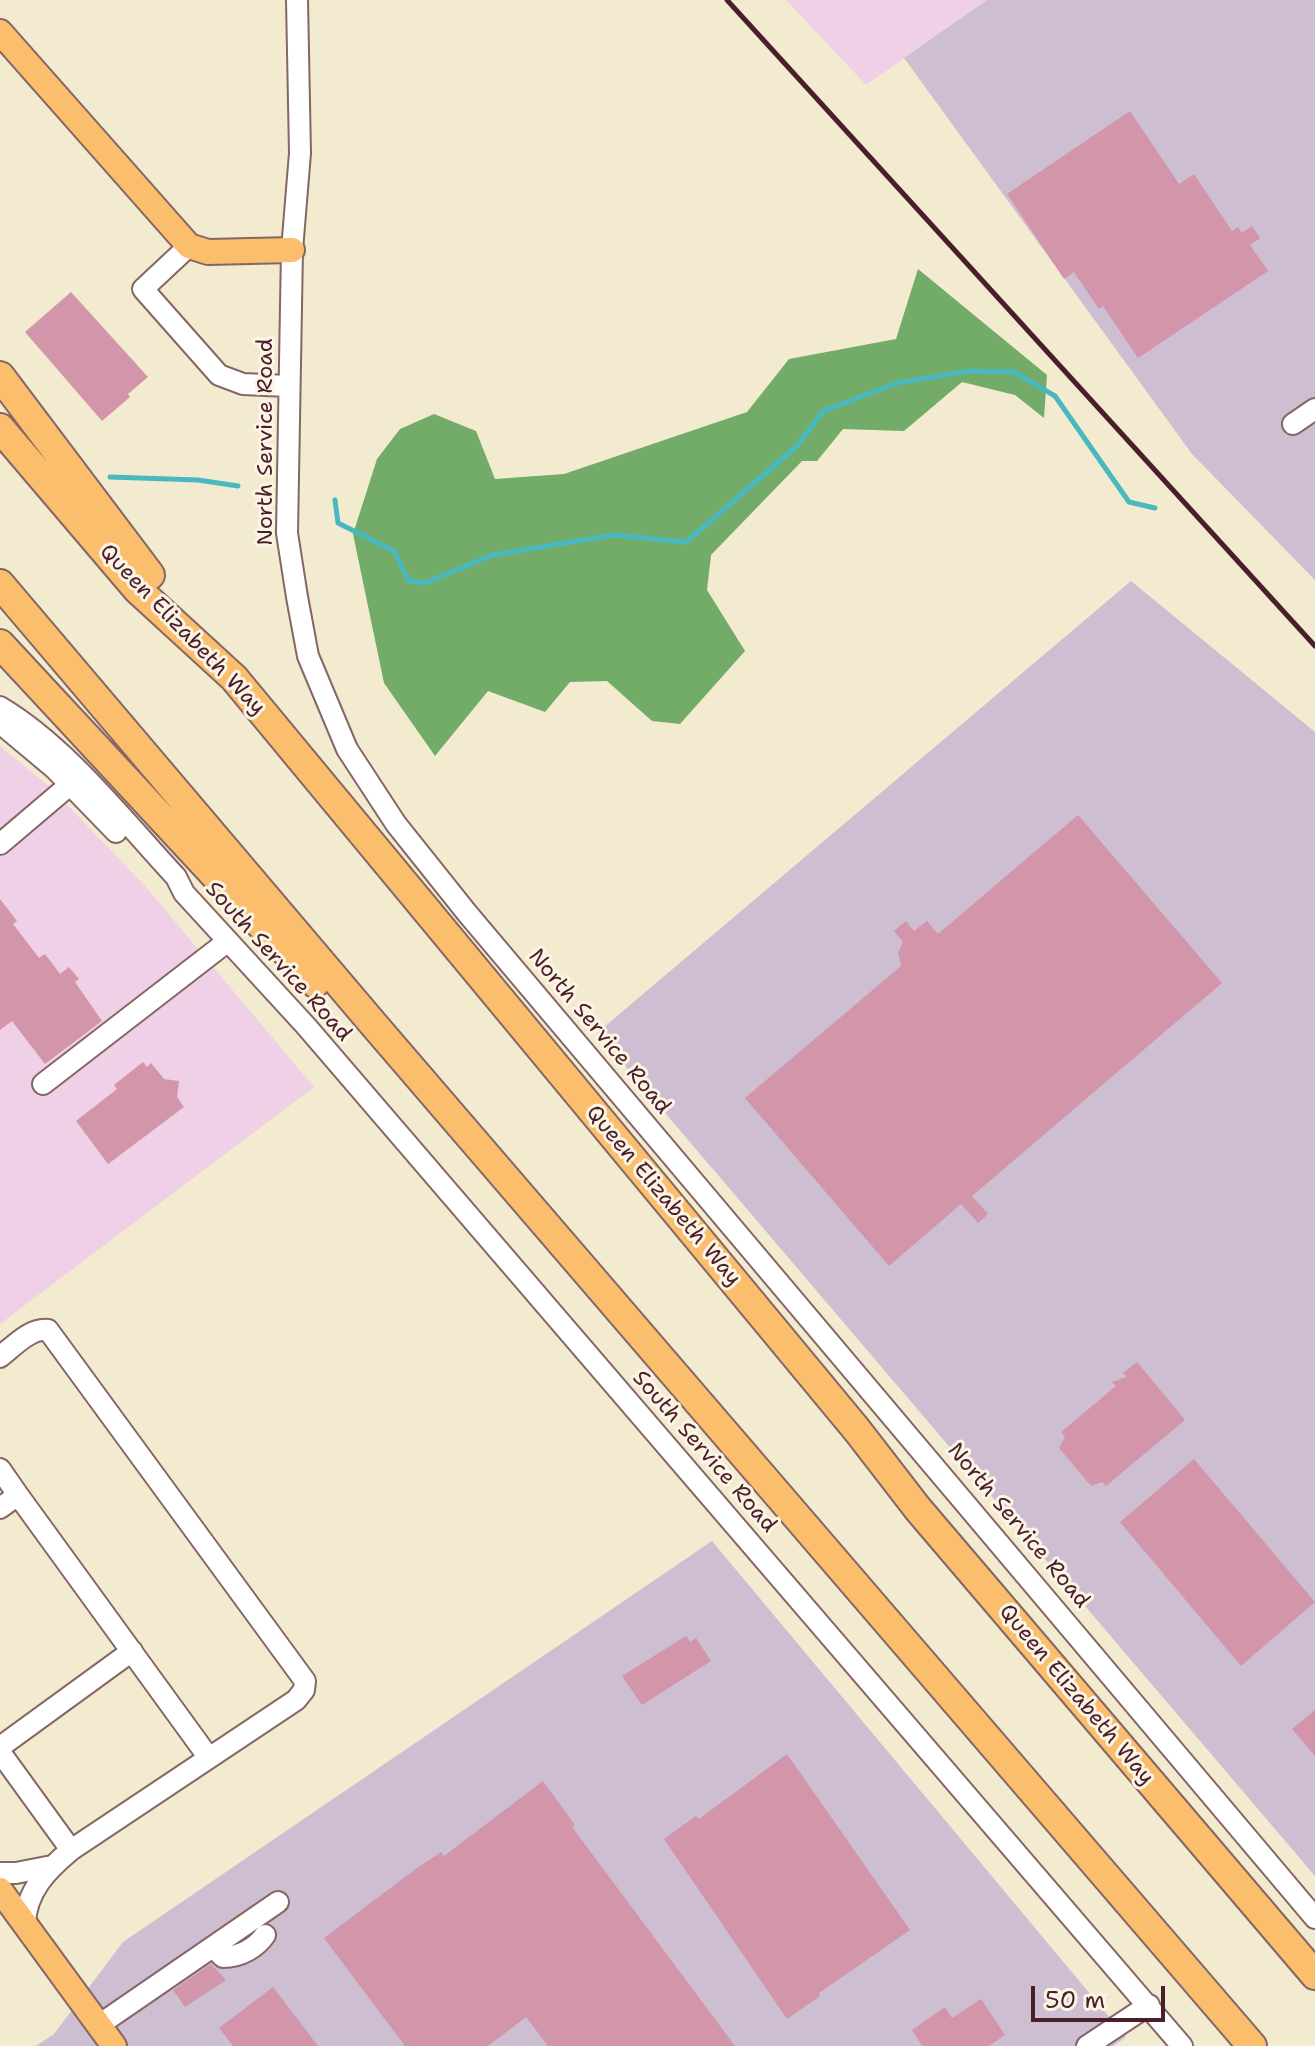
<!DOCTYPE html>
<style>
body{margin:0}
#map{position:relative;width:1315px;height:2046px;overflow:hidden;background:#f2ebd0;font-family:"Shantell Sans",sans-serif}
canvas{display:block}
.scale{position:absolute;left:1031px;top:1986px;width:134px;height:36px;box-sizing:border-box;border:4px solid #4a1f2b;border-top:0;padding-left:10px;font-size:24px;line-height:28px;white-space:nowrap;color:#4a1f2b;-webkit-text-stroke:6px #fcf5e5;paint-order:stroke}
</style>
<div id="map">
<canvas width="1315" height="2046"></canvas>
<div class="scale">50 m</div>
</div>
<script>
const c = document.querySelector('canvas').getContext('2d');
c.lineJoin = 'round';
function fillPath(path, color) {
  c.fillStyle = color;
  c.fill(path, 'evenodd');
}
function stroke(path, color, width, dash) {
  c.strokeStyle = color;
  c.lineWidth = width;
  c.lineCap = dash ? 'butt' : 'round';
  c.setLineDash(dash || []);
  c.stroke(path);
}
function label(font, color, halo, rows, align = 'center') {
  c.font = font + ' "Shantell Sans",sans-serif';
  c.lineWidth = 6;
  c.setLineDash([]);
  c.textBaseline = 'middle';
  c.strokeStyle = halo;
  c.fillStyle = color;
  for (const [text, x, y, turn = 0] of rows) {
    c.save();
    c.translate(x, y);
    c.rotate((+turn || 0) * Math.PI / 180);
    c.textAlign = isNaN(turn) ? turn : align;
    if (halo) c.strokeText(text, 0, 0);
    c.fillText(text, 0, 0);
    c.restore();
  }
}
fillPath(new Path2D(`
 M786,0H987L866,85Z
 M0,746L50,787L145,886L314,1087L0,1324Z`), '#efd0e6');
fillPath(new Path2D(`
 M987,0H1315V580L1192,454L904,58Z
 M1131,581L1315,732V1876L597,1033Z
 M712,1541L1126,2037L1113,2046H36L54,2034L123,1942Z`), '#cdbed2');
fillPath(new Path2D(`
 M918,269L1047,375L1044,418L1015,395L962,382L904,431L843,429L817,461H802L711,555L707,590L745,651L680,724L652,721L607,681L570,682L545,712L488,691L435,756L384,683L353,534L377,459L400,429L434,414L476,431L495,479L564,474L747,412L789,359L896,339Z`), '#73ab69');
stroke(new Path2D(`
 M110,477L198,480L238,486
 M335,500L338,523L394,551L409,581L425,583L492,555L614,535L686,542L797,446L823,411L897,383L969,371L1014,372L1055,396L1129,502L1155,508`), '#49b8bf', 5);
fillPath(new Path2D(`
 M1130,111L1179,184L1194,174L1232,231L1238,227L1242,233L1252,226L1260,238L1250,245L1268,271L1138,358L1103,306L1099,309L1074,272L1064,279L1007,194Z
 M71,292L148,377L128,394L130,397L102,421L25,332Z
 M1078,815L1222,983L972,1196L988,1214L978,1223L961,1204L889,1266L745,1098L901,966L898,953L903,942L894,931L906,921L914,931L927,921L938,934Z
 M0,899L17,921L13,924L39,958L45,954L60,974L69,967L79,979L75,982L102,1021L45,1064L12,1021L0,1030Z
 M143,1062L147,1067L151,1063L164,1079L179,1081L177,1097L184,1107L108,1164L76,1121L117,1089L114,1085Z
 M1137,1362L1185,1420L1106,1486L1102,1482L1091,1486L1059,1448L1065,1437L1061,1432L1116,1386L1112,1382L1127,1377L1123,1373Z
 M1194,1459L1315,1602L1241,1666L1120,1522Z
 M686,1636L690,1642L696,1638L711,1661L642,1705L622,1676Z
 M1315,1710V1756L1292,1729Z
 M787,1754L910,1930L819,1993L820,1996L787,2019L664,1839L696,1816L699,1819Z
 M543,1781L575,1825L572,1827L735,2046H548L526,2017L488,2046H405L324,1938L417,1868L441,1852L444,1856Z
 M211,1964L226,1980L185,2007L173,1990Z
 M273,1987L318,2046H233L219,2028Z
 M981,1999L1005,2035L989,2046H922L912,2030L945,2007L952,2018Z`), '#d295aa');
const minor = new Path2D(`
 M297,0L300,153L292,250L287,533L297,597L308,656L347,749L396,824L467,913L1315,1918
 M189,246L143,289L219,375L243,384L288,386
 M1293,424L1315,409
 M0,707C66,746 123,820 176,877L184,893L306,1026L1182,2046
 M0,723L54,768L116,832
 M0,844L79,777
 M43,1084L228,941
 M0,1357C14,1346 30,1328 48,1330L305,1681L304,1690L296,1700L71,1850L0,1752
 M0,1469L18,1495L0,1508
 M18,1495L209,1758
 M0,1747L132,1651
 M0,1873H16L52,1866
 M25,1924C26,1891 47,1870 71,1850
 M213,1947L223,1957C240,1957 256,1948 265,1935
 M99,2025L278,1902
 M1087,2046L1149,2005`);
const major = new Path2D(`
 M0,32L189,246L208,252L292,250
 M0,1890L114,2046`);
const highway = new Path2D(`
 M0,376L150,575
 M0,428L138,590L234,678L857,1430L918,1509L1315,1975
 M0,584L375,1026L1252,2046
 M0,644L315,983`);
stroke(minor, '#856665', 24);
stroke(major, '#856665', 28);
stroke(highway, '#856665', 32);
stroke(minor, '#fff', 20);
stroke(major, '#fabe6d', 24);
stroke(highway, '#fabe6d', 28);
stroke(new Path2D(`
 M727,0L1315,646`), '#4a1f2b', 5);
label('22px', '#4a1f2b', '#fcf5e5', [
 ["North Service Road",266,442,-90],
 ["Queen Elizabeth Way",182,630,46],
 ["South Service Road",278,962,48],
 ["North Service Road",599,1032,50],
 ["Queen Elizabeth Way",663,1196,50],
 ["South Service Road",704,1452,49],
 ["North Service Road",1018,1526,50],
 ["Queen Elizabeth Way",1076,1695,50]
]);
</script>
